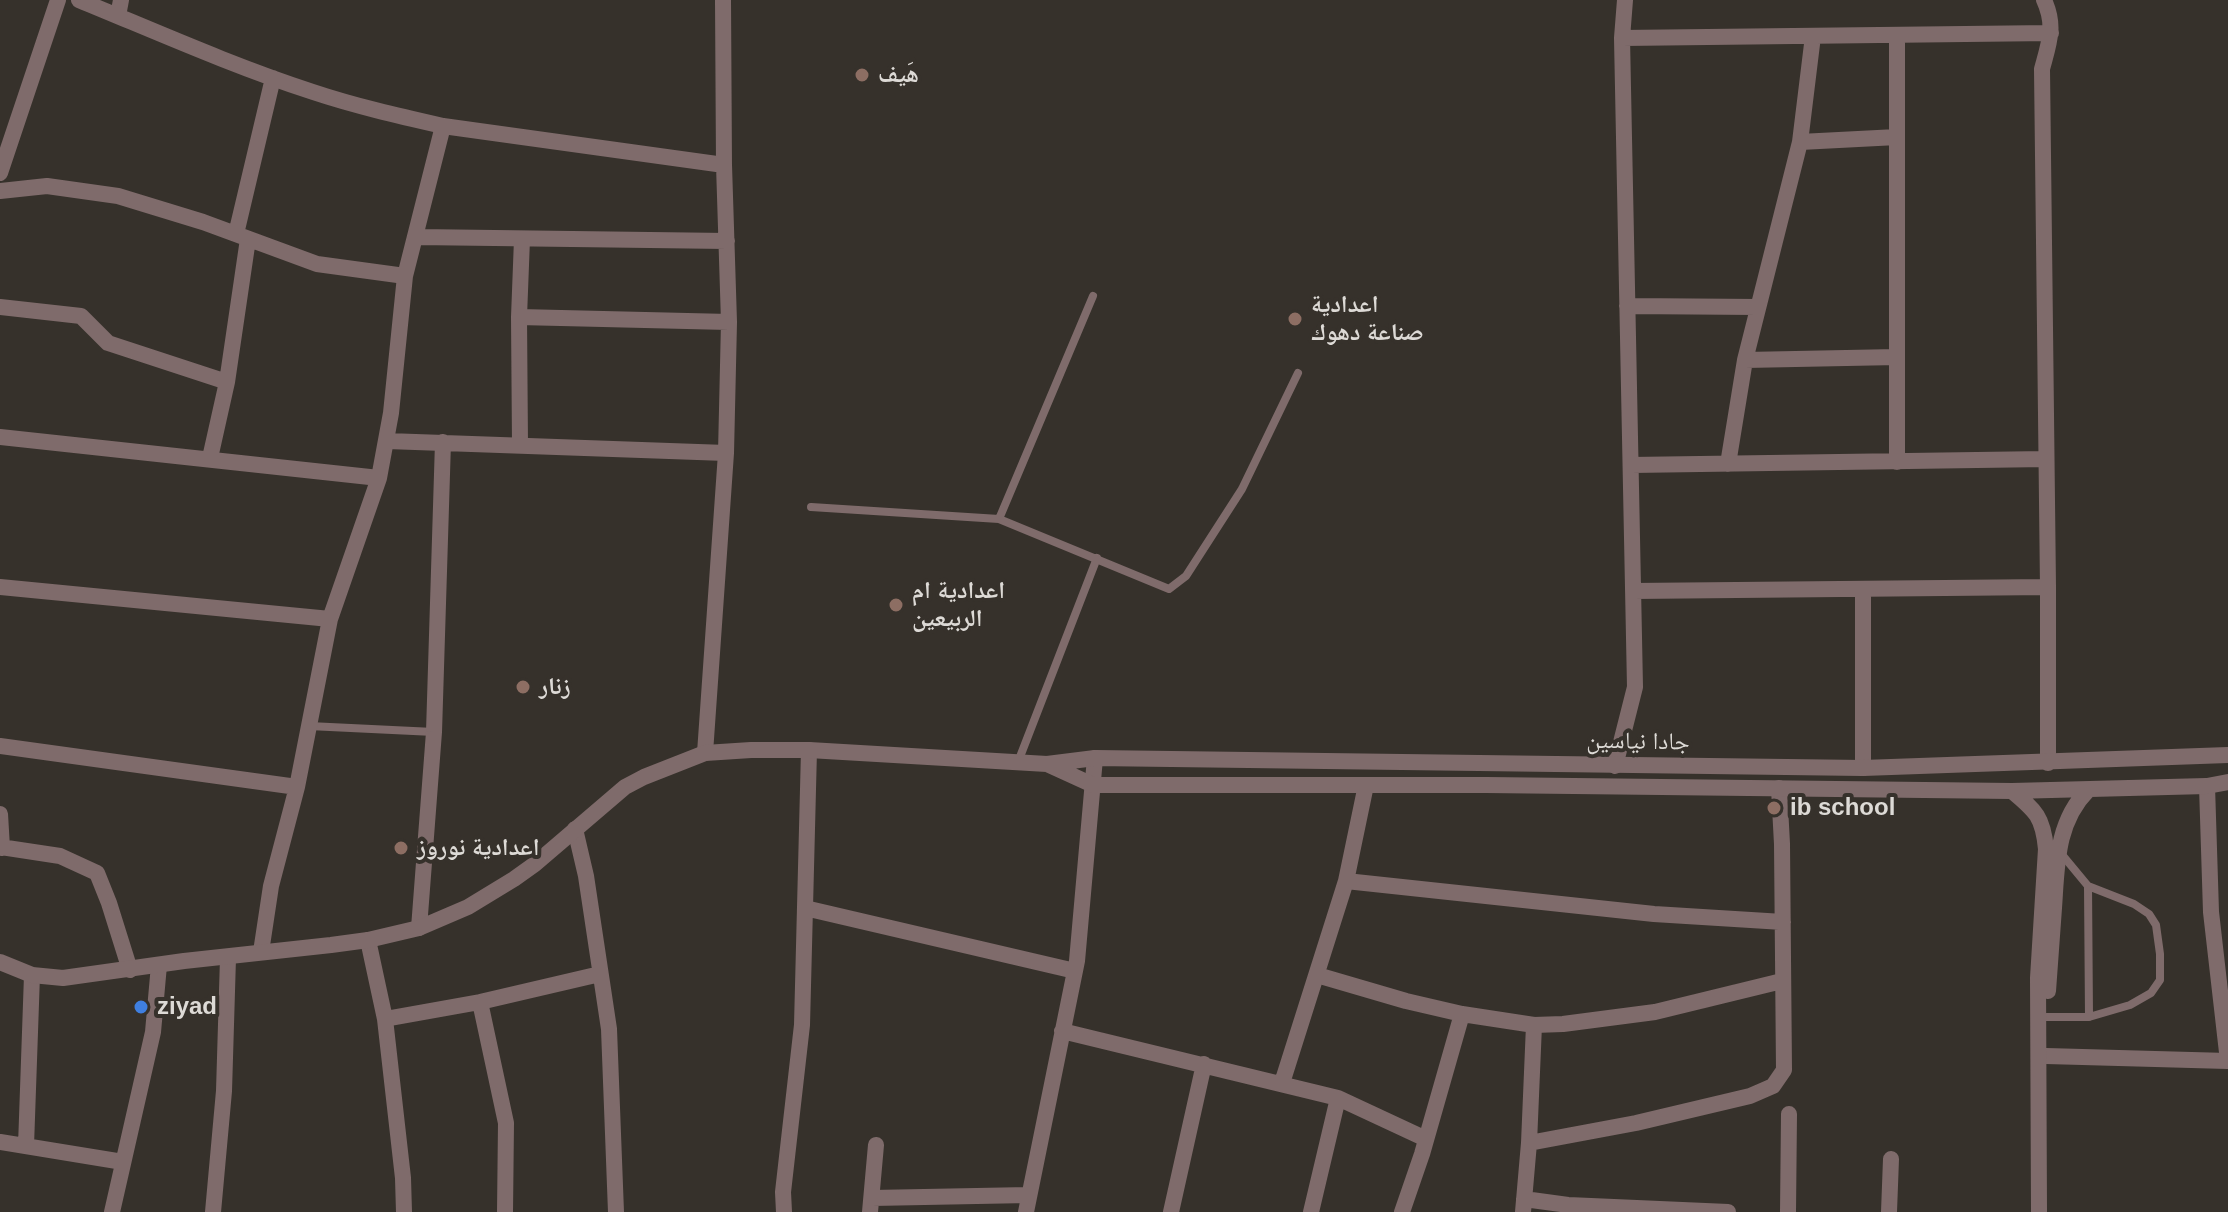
<!DOCTYPE html>
<meta charset="utf-8">
<style>
body{margin:0}
canvas{display:block;background:#36312b}
</style>
<canvas width="2228" height="1212"></canvas>
<script>
const c = document.querySelector('canvas').getContext('2d');
c.lineJoin = 'round';
function stroke(path, color, width, dash) {
  c.strokeStyle = color;
  c.lineWidth = width;
  c.lineCap = dash ? 'butt' : 'round';
  c.setLineDash(dash || []);
  c.stroke(path);
}
function label(font, color, halo, rows, align = 'center') {
  c.font = font + ' Arial,"Noto Naskh Arabic",sans-serif';
  c.lineWidth = 8;
  c.setLineDash([]);
  c.textBaseline = 'middle';
  c.strokeStyle = halo;
  c.fillStyle = color;
  for (const [text, x, y, turn = 0] of rows) {
    c.save();
    c.translate(x, y);
    c.rotate((+turn || 0) * Math.PI / 180);
    c.textAlign = isNaN(turn) ? turn : align;
    if (halo) c.strokeText(text, 0, 0);
    c.fillText(text, 0, 0);
    c.restore();
  }
}
stroke(new Path2D(`
 M811,507L999,519L1169,589L1186,576L1242,489L1298,373
 M999,519L1093,296
 M309,726L434,732
 M1018,762L1097,558
 M2088,886L2089,1017
 M2046,1017H2089L2130,1005L2151,993L2160,980V954L2156,925L2149,914L2134,904L2088,886L2059,851`), '#7f6b6b', 8);
stroke(new Path2D(`
 M79,0C157,32 233,66 313,92C355,106 399,116 443,126L724,165
 M2044,0C2056,26 2049,43 2042,69L2048,587V763
 M118,16L121,0
 M1622,38L2051,33
 M1800,142L1897,137
 M0,173L58,0
 M0,191L47,186L118,196L203,222L317,264L405,276
 M236,234L273,78
 M417,237L727,241
 M1627,306L1758,307
 M0,307L81,316L108,343L227,382
 M519,317L729,322
 M1745,360L1897,357
 M0,437L379,478
 M387,441L726,453
 M520,445L519,317L522,239
 M210,458L227,382L248,239
 M1897,462V35
 M1728,464L1745,360L1800,142L1813,36
 M1631,465L2046,459
 M0,587L330,619
 M1863,590V768
 M1633,591L2048,587
 M0,746L297,787
 M705,753L726,453L729,322L724,165L723,0
 M1615,766L1635,687L1622,38L1625,0
 M2207,786L2211,912L2228,1061
 M0,814L2,848
 M575,829L586,876L609,1029L616,1212
 M0,847L60,856L97,873L109,903L130,970
 M1346,881L1654,914L1783,922
 M805,908L1075,971
 M419,928L434,732L443,442
 M368,940L385,1019L403,1178L404,1212
 M261,952L271,886L297,787L330,619L379,478L391,413L405,276L443,126
 M1317,975L1406,1001L1462,1014L1534,1025L1563,1024L1655,1012L1782,981
 M480,1002L506,1123L505,1212
 M385,1019L480,1002L600,974
 M1062,1031L1338,1098L1426,1139
 M2046,1056L2228,1061
 M1282,1083L1346,881L1366,785
 M0,1142L123,1162
 M1529,1143L1636,1123L1750,1096L1773,1086L1784,1070L1782,844L1779,788
 M26,1146L32,975
 M872,1198L1029,1195
 M1524,1199L1568,1205L1728,1212
 M112,1212L153,1032L159,965
 M213,1212L224,1091L228,958
 M784,1212L783,1192L802,1025L809,750
 M870,1212L876,1145
 M1026,1212L1077,961L1095,758
 M1171,1212L1204,1064
 M1311,1212L1338,1098
 M1402,1212L1422,1154L1462,1014
 M1523,1212L1529,1143L1534,1025
 M1788,1212L1789,1114
 M1889,1212L1891,1159`), '#7f6b6b', 16);
stroke(new Path2D(`
 M1047,764L1095,758L1863,768L2228,755
 M2012,791C2036,811 2043,817 2046,849L2038,978L2039,1212
 M0,962L32,975L63,978L184,961L331,945L368,940L419,928L468,907L514,879L535,864L625,787L644,777L705,753L751,750H809L1047,764L1093,785H1486L2012,791L2207,786L2228,782
 M2048,991C2050,963 2052,936 2054,908C2057,866 2056,822 2088,790`), '#7f6b6b', 16);
for (const [x, y, r, color] of [
 [862,75,8,"#8d6e63"],
 [1295,319,8,"#8d6e63"],
 [896,605,8,"#8d6e63"],
 [523,687,8,"#8d6e63"],
 [1774,808,8,"#8d6e63"],
 [401,848,8,"#8d6e63"],
 [141,1007,8,"#3f7fe0"]
]) {
  const dot = new Path2D();
  dot.arc(x, y, r, 0, 2 * Math.PI);
  c.fillStyle = color;
  c.fill(dot);
  stroke(dot, '#36312b', 3);
}
label('bold 24px', '#dddad6', '#36312b', [
 ["هَيف",878,75],
 ["اعدادية",1311,305],
 ["صناعة دهوك",1311,333],
 ["اعدادية ام",912,591],
 ["الربيعين",912,619],
 ["زنار",539,687],
 ["ib school",1790,808],
 ["اعدادية نوروز",417,848],
 ["ziyad",157,1007]
], 'left');
label('24px', '#dddad6', '#36312b', [
 ["جادا نیاسین",1638,742,1]
]);
</script>
